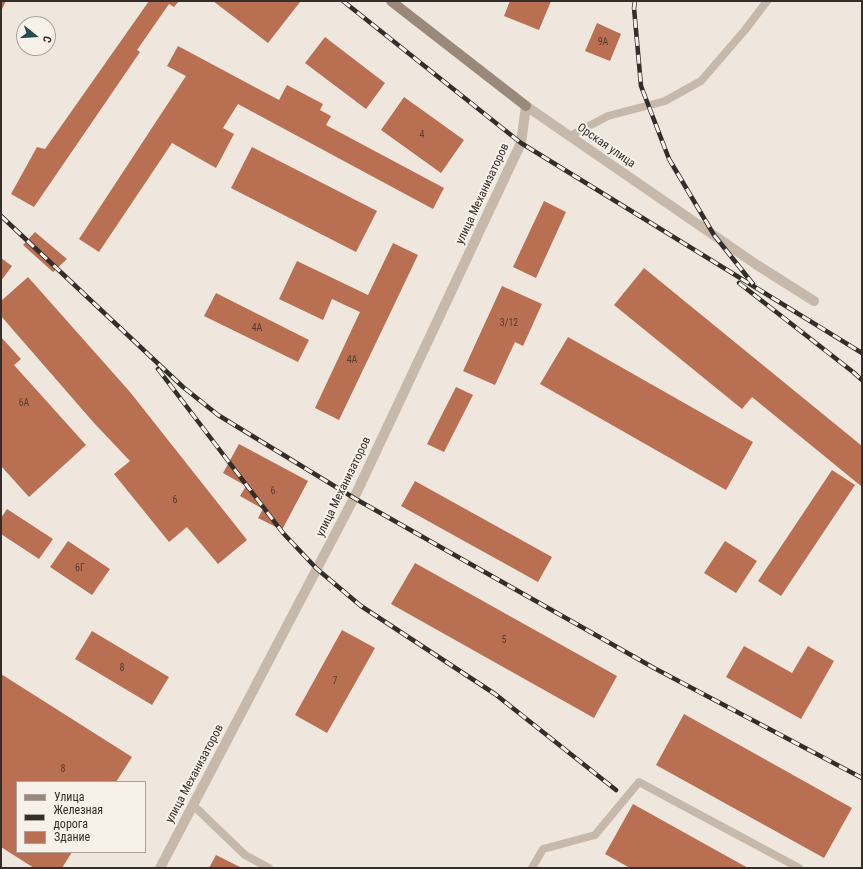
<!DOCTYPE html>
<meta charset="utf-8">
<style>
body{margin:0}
#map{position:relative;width:863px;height:869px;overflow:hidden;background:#efe7dd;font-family:"Roboto Condensed",sans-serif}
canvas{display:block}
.frame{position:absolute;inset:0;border:2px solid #342d29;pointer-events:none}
.legend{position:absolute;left:16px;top:781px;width:130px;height:72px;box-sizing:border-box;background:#f7f1e9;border:1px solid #a9a39c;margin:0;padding:5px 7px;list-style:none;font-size:12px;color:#342d29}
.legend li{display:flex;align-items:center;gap:8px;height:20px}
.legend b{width:20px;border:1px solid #a9a39c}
.north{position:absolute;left:16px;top:16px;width:40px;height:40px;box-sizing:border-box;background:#f7f1e9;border:1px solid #a9a39c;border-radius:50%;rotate:107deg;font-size:11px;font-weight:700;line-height:16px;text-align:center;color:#342d29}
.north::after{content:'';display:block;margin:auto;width:14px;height:18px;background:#224c52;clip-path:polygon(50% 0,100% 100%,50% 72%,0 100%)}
</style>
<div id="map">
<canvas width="863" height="869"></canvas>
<div class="frame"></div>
<ul class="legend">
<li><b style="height:5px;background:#9a887b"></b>Улица</li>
<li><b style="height:5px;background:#342d29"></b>Железная дорога</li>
<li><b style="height:11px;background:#b96f51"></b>Здание</li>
</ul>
<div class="north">С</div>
</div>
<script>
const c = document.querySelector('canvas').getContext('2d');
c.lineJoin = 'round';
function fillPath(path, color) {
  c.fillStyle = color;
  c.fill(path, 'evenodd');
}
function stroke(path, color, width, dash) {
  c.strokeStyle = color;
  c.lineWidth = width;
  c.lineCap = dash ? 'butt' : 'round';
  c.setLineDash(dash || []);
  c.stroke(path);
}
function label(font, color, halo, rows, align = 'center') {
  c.font = font + ' "Roboto Condensed",sans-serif';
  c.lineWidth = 4;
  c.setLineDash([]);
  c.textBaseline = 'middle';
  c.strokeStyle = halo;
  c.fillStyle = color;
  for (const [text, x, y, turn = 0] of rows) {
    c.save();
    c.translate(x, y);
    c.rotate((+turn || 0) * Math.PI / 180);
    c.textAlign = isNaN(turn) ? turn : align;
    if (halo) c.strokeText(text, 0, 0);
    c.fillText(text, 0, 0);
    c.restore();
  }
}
fillPath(new Path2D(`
 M1,1H6L1,11Z
 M149,1H179L174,7L169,4L137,50L140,52L34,207L11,194L37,147L45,149Z
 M213,1H299L300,2L268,43Z
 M510,1H551L539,30L504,16Z
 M597,23L621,34L610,61L585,51Z
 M325,37L385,83L366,109L305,63Z
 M178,46L279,100L287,85L323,104L320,110L331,116L326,125L444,188L433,209L238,104L223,128L234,134L216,168L172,143L99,252L79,239L186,76L167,66Z
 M404,97L464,140L441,173L381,130Z
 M252,147L377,211L356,252L231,188Z
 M544,201L566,212L536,278L513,267Z
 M35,232L67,259L53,272L23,245Z
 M393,243L418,255L339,420L315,408L360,312L332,299L323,320L279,299L297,261L368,295Z
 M1,258L12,266L1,281Z
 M644,268L862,446V485L861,486L752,397L742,409L614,305Z
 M28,277L130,392L247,540L218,564L187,527L169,542L114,474L130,461L94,423L1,316V301Z
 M502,286L542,304L523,346L515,342L495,385L463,371Z
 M216,293L309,340L298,362L204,316Z
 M1,337L21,359L14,365L86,445L29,497L1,466Z
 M568,337L753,442L726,490L540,384Z
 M456,387L473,395L444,452L427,444Z
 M239,444L308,481L282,530L258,518L263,509L240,496L246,486L223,473Z
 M832,470L855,485L781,596L758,581Z
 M415,481L552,557L538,582L401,506Z
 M7,509L53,539L39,559L1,534V518Z
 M68,541L110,569L92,595L50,567Z
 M725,541L757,561L736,593L704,573Z
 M415,563L617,676L594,718L391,604Z
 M342,630L375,648L327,733L295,715Z
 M92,631L169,677L152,705L75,659Z
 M744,646L792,673L808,646L834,661L801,719L726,677Z
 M1,674L132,757L116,782H17V852H72L62,868H34L1,847Z
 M684,714L852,808L824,858L656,765Z
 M633,804L748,868H630L605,854Z
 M216,855L242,868H209Z`), '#b96f51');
stroke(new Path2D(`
 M570,136L608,116L665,101L701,81L745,30L767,1
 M193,805L245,855L269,868
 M532,868L543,849L595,835L639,782L799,868`), '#c6b8aa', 8);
stroke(new Path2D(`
 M160,868L354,498L521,143L526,106L757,265L814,301`), '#c6b8aa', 10);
stroke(new Path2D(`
 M391,1L526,106`), '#9a887b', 10);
const rail = new Path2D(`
 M343,1L521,143L862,353
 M635,1L634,8L641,86L669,159L714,235L753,284
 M1,216L183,387L218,415L354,498L654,668L862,778
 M739,283L853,372L862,380
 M158,369L283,533L317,569L361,606L495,694L616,790`);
stroke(rail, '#342d29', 4.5);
stroke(rail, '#f7f1e9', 3, [9]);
label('10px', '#553e33', null, [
 ["9А",603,42],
 ["4",422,135],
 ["3/12",509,323],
 ["4А",257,328],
 ["4А",352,360],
 ["6А",24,403],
 ["6",273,491],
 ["6",175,500],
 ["6Г",80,568],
 ["5",504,640],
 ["8",122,668],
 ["7",335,681],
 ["8",63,769]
]);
label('12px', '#342d29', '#f7f1e9', [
 ["Орская улица",606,146,35],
 ["улица Механизаторов",483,194,-65],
 ["улица Механизаторов",344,487,-64],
 ["улица Механизаторов",195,774,-62]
]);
</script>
